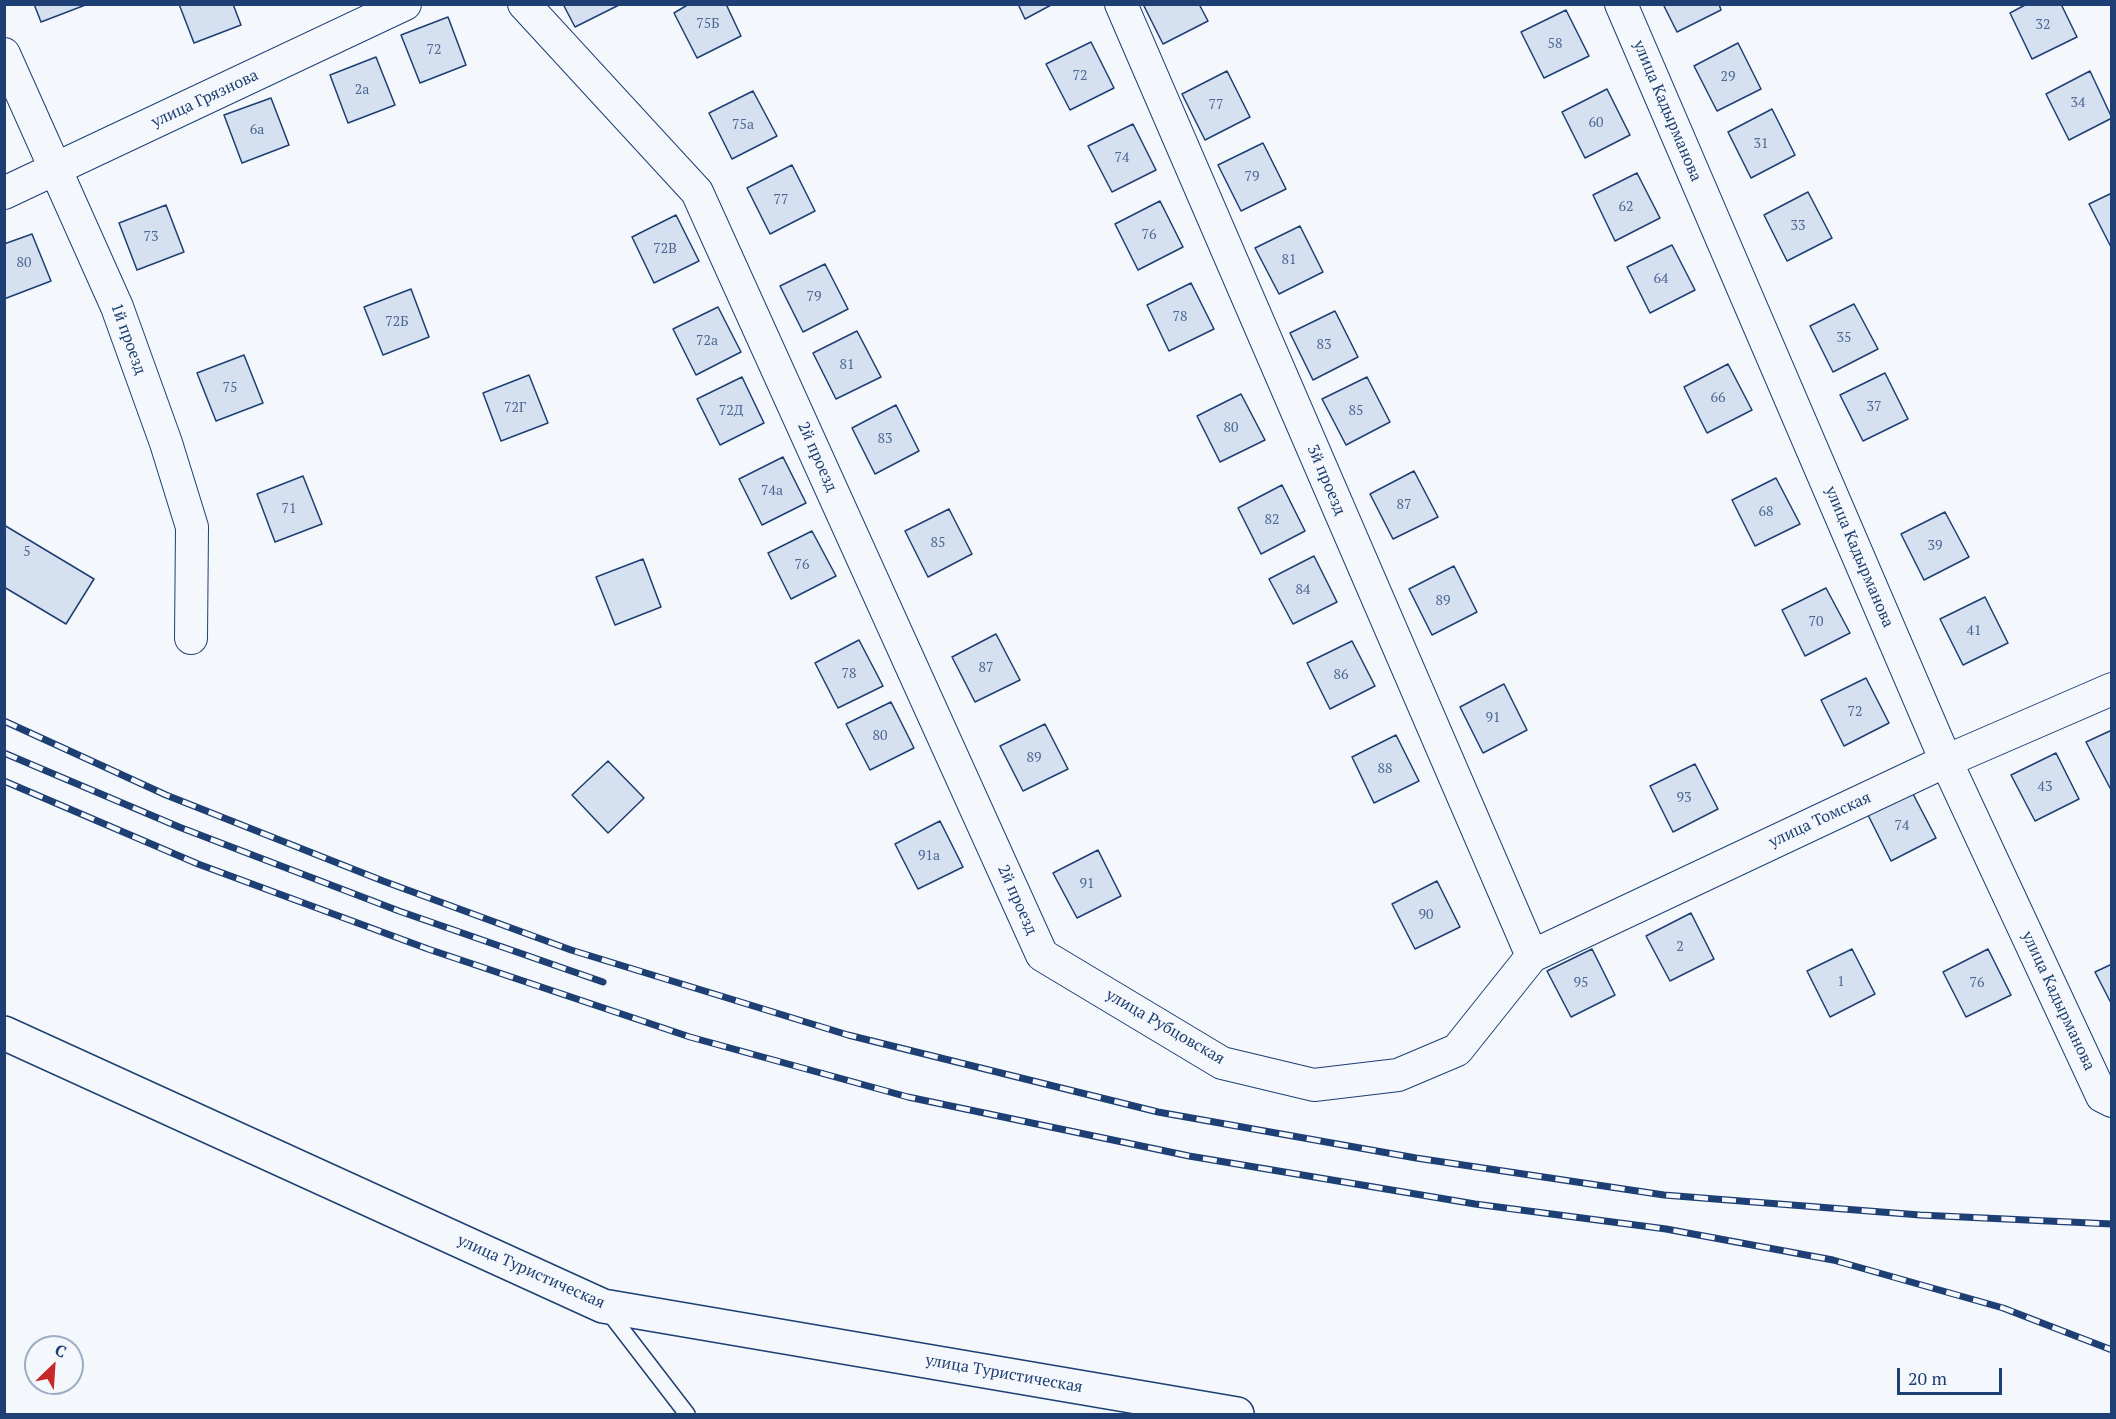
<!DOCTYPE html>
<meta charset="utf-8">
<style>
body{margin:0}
#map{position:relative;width:2116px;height:1419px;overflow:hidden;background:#f4f7fb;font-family:"PT Serif",serif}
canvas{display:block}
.frame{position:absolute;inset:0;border:6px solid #1d3f73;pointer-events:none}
.north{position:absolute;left:24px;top:1335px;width:60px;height:60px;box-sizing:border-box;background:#f4f7fb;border:2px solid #9eadc5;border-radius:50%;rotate:25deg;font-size:16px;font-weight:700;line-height:24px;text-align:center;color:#1d3f73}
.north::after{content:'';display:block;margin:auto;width:21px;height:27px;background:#c62828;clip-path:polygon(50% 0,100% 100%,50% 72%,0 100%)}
.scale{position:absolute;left:1897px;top:1368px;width:105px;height:27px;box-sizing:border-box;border:3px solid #1d3f73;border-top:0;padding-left:8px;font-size:18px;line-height:21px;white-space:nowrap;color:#1d3f73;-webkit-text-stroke:4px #f4f7fb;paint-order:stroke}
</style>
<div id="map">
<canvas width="2116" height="1419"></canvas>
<div class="frame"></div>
<div class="north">С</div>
<div class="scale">20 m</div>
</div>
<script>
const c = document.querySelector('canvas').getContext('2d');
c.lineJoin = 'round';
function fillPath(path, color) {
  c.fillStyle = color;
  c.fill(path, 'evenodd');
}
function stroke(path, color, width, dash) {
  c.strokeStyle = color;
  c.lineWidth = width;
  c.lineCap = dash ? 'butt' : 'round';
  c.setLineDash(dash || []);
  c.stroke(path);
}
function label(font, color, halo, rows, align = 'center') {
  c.font = font + ' "PT Serif",serif';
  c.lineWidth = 4.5;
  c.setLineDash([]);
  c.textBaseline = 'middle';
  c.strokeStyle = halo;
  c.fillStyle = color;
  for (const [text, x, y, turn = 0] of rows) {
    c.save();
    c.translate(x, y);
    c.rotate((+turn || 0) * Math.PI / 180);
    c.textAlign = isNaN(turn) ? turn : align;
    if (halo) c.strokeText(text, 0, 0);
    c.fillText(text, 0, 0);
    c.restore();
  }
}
const building = new Path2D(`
 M34,4H88L41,22Z
 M179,4H233L241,25L194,43Z
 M563,4H619V5L575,27Z
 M689,4H726L741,36L697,58L674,13Z
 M1018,4H1053L1025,19Z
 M1143,4H1199L1208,21L1163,44Z
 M1663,4H1719L1721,10L1677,32Z
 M2027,4H2061L2077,37L2032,59L2010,13Z
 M1566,10L1589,56L1544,78L1521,32Z
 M448,17L466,65L420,83L401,35Z
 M1091,42L1114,88L1070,110L1046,64Z
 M1738,43L1761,89L1717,111L1694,66Z
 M376,57L395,105L348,123L330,75Z
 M1227,71L1250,117L1205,140L1182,94Z
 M2090,71L2112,118L2069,140L2046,94Z
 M1607,89L1630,135L1585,158L1562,112Z
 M753,91L777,136L732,159L709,113Z
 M271,98L289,145L242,163L224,115Z
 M1772,109L1795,155L1751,178L1728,132Z
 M1133,124L1156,170L1112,192L1088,146Z
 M1263,143L1286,189L1241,211L1218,165Z
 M792,165L815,211L770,234L747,188Z
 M1637,173L1660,218L1615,241L1593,195Z
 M1808,192L1832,238L1787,261L1764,215Z
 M2112,193V249L2089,204Z
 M1160,201L1183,247L1138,270L1115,224Z
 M166,205L184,252L137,270L119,223Z
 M676,215L699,261L654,283L632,237Z
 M1300,226L1323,272L1279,294L1255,248Z
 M32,234L51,281L4,299V244Z
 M1672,245L1695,290L1650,313L1627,267Z
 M825,264L848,309L803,332L780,286Z
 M1191,283L1214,329L1169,351L1147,305Z
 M411,289L429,337L383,355L364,307Z
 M1854,304L1878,349L1833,372L1810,326Z
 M718,307L741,352L696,375L673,329Z
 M1335,311L1358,357L1313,380L1290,333Z
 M857,331L881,377L836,399L813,353Z
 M244,355L263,403L216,421L197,373Z
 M1728,364L1752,410L1707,433L1684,387Z
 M1885,373L1908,419L1863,441L1840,395Z
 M529,375L548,423L501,441L483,393Z
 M742,377L764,423L720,445L697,399Z
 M1367,377L1390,422L1346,445L1322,399Z
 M1241,394L1265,440L1220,462L1197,416Z
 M896,405L919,451L875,474L852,428Z
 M783,457L806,503L762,525L739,479Z
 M1414,471L1438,517L1393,539L1370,494Z
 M303,476L322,524L275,542L257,494Z
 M1776,478L1800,524L1755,546L1732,500Z
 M1282,485L1305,531L1261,554L1238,508Z
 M949,509L972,554L928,577L905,531Z
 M1945,512L1969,557L1924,580L1901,534Z
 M4,525L94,579L66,624L4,587Z
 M812,531L836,576L791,599L768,553Z
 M1314,556L1337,602L1293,624L1269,579Z
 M643,559L661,607L615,625L596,577Z
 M1454,566L1477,612L1432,635L1409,589Z
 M1826,588L1850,633L1805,656L1782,610Z
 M1985,597L2008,643L1963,665L1940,619Z
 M996,634L1020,680L975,702L952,657Z
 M859,640L883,686L838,708L815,663Z
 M1352,641L1375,686L1330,709L1307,663Z
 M1866,678L1889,723L1844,746L1821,700Z
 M1504,684L1527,730L1483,753L1460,707Z
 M891,702L914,748L870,770L846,724Z
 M1045,724L1068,769L1023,791L1000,746Z
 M2112,730V787L2110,788L2086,742Z
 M1396,735L1419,781L1374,803L1352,757Z
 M2056,753L2079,799L2035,821L2011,775Z
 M608,761L644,798L608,833L572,795Z
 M1695,764L1718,809L1673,832L1650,786Z
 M1912,792L1936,838L1891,861L1868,815Z
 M940,821L963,867L918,889L895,844Z
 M1098,850L1121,896L1077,918L1053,873Z
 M1437,881L1460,927L1415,949L1392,904Z
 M1691,913L1714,959L1670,981L1646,936Z
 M1592,949L1615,995L1571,1017L1547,971Z
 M1852,949L1875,994L1830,1017L1807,971Z
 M1988,949L2011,995L1966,1017L1943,972Z
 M2112,964V1005L2095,972Z`);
fillPath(building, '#d5e0f0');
stroke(building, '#1d3f73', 1.5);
const lane = new Path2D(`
 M607,1310L687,1414`);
const street = new Path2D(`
 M524,4L697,192L1042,955L1222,1063L1314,1085L1398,1075L1457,1050L1532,956L1946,761L2112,689
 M1121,4L1532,956
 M1621,4L1946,761L2102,1096L2112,1101
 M4,54L117,307L166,443L192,527L191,638
 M4,193L405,4`);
const secondary = new Path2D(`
 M4,1033L603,1306L1237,1414`);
stroke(lane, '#1d3f73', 18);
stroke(street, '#1d3f73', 34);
stroke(secondary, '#1d3f73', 36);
stroke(lane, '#f4f7fb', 15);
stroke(street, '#f4f7fb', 32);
stroke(secondary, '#f4f7fb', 33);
const rail = new Path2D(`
 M4,721L166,795L383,881L571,950L848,1035L1158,1112L1416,1158L1664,1195L1920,1215L2112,1224
 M4,753L179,827L399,911L603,982
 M4,781L198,864L428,949L690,1037L908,1097L1189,1156L1475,1204L1666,1229L1833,1260L2003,1308L2112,1350`);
stroke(rail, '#1d3f73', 7);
stroke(rail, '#f4f7fb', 4.5, [14]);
label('14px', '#4b6792', null, [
 ["75Б",708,24],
 ["32",2043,25],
 ["58",1555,44],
 ["72",434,50],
 ["72",1080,76],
 ["29",1728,77],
 ["2а",362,90],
 ["34",2078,103],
 ["77",1216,105],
 ["60",1596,123],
 ["75а",743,125],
 ["6а",257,130],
 ["31",1761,144],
 ["74",1122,158],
 ["79",1252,177],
 ["77",781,200],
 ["62",1626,207],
 ["33",1798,226],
 ["76",1149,235],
 ["73",151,237],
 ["72В",665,249],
 ["81",1289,260],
 ["80",24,263],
 ["64",1661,279],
 ["79",814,297],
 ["78",1180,317],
 ["72Б",397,322],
 ["35",1844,338],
 ["72а",707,341],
 ["83",1324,345],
 ["81",847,365],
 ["75",230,388],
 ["66",1718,398],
 ["37",1874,407],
 ["72Г",515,408],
 ["72Д",731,411],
 ["85",1356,411],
 ["80",1231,428],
 ["83",885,439],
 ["74а",772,491],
 ["87",1404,505],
 ["71",289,509],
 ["68",1766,512],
 ["82",1272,520],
 ["85",938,543],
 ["39",1935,546],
 ["5",27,552],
 ["76",802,565],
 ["84",1303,590],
 ["89",1443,601],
 ["70",1816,622],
 ["41",1974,631],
 ["87",986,668],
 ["78",849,674],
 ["86",1341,675],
 ["72",1855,712],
 ["91",1493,718],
 ["80",880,736],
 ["89",1034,758],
 ["88",1385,769],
 ["43",2045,787],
 ["93",1684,798],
 ["74",1902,826],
 ["91а",929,856],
 ["91",1087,884],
 ["90",1426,915],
 ["2",1680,947],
 ["1",1841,982],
 ["95",1581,983],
 ["76",1977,983]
]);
label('16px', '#1d3f73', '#f4f7fb', [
 ["улица Грязнова",205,99,-25],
 ["улица Кадырманова",1667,111,67],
 ["1й проезд",128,339,70],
 ["2й проезд",817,457,66],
 ["3й проезд",1326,480,67],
 ["улица Кадырманова",1859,557,67],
 ["улица Томская",1820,820,-25],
 ["2й проезд",1017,900,66],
 ["улица Кадырманова",2058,1001,65],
 ["улица Рубцовская",1165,1027,30],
 ["улица Туристическая",531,1272,24],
 ["улица Туристическая",1004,1374,10]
]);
</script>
